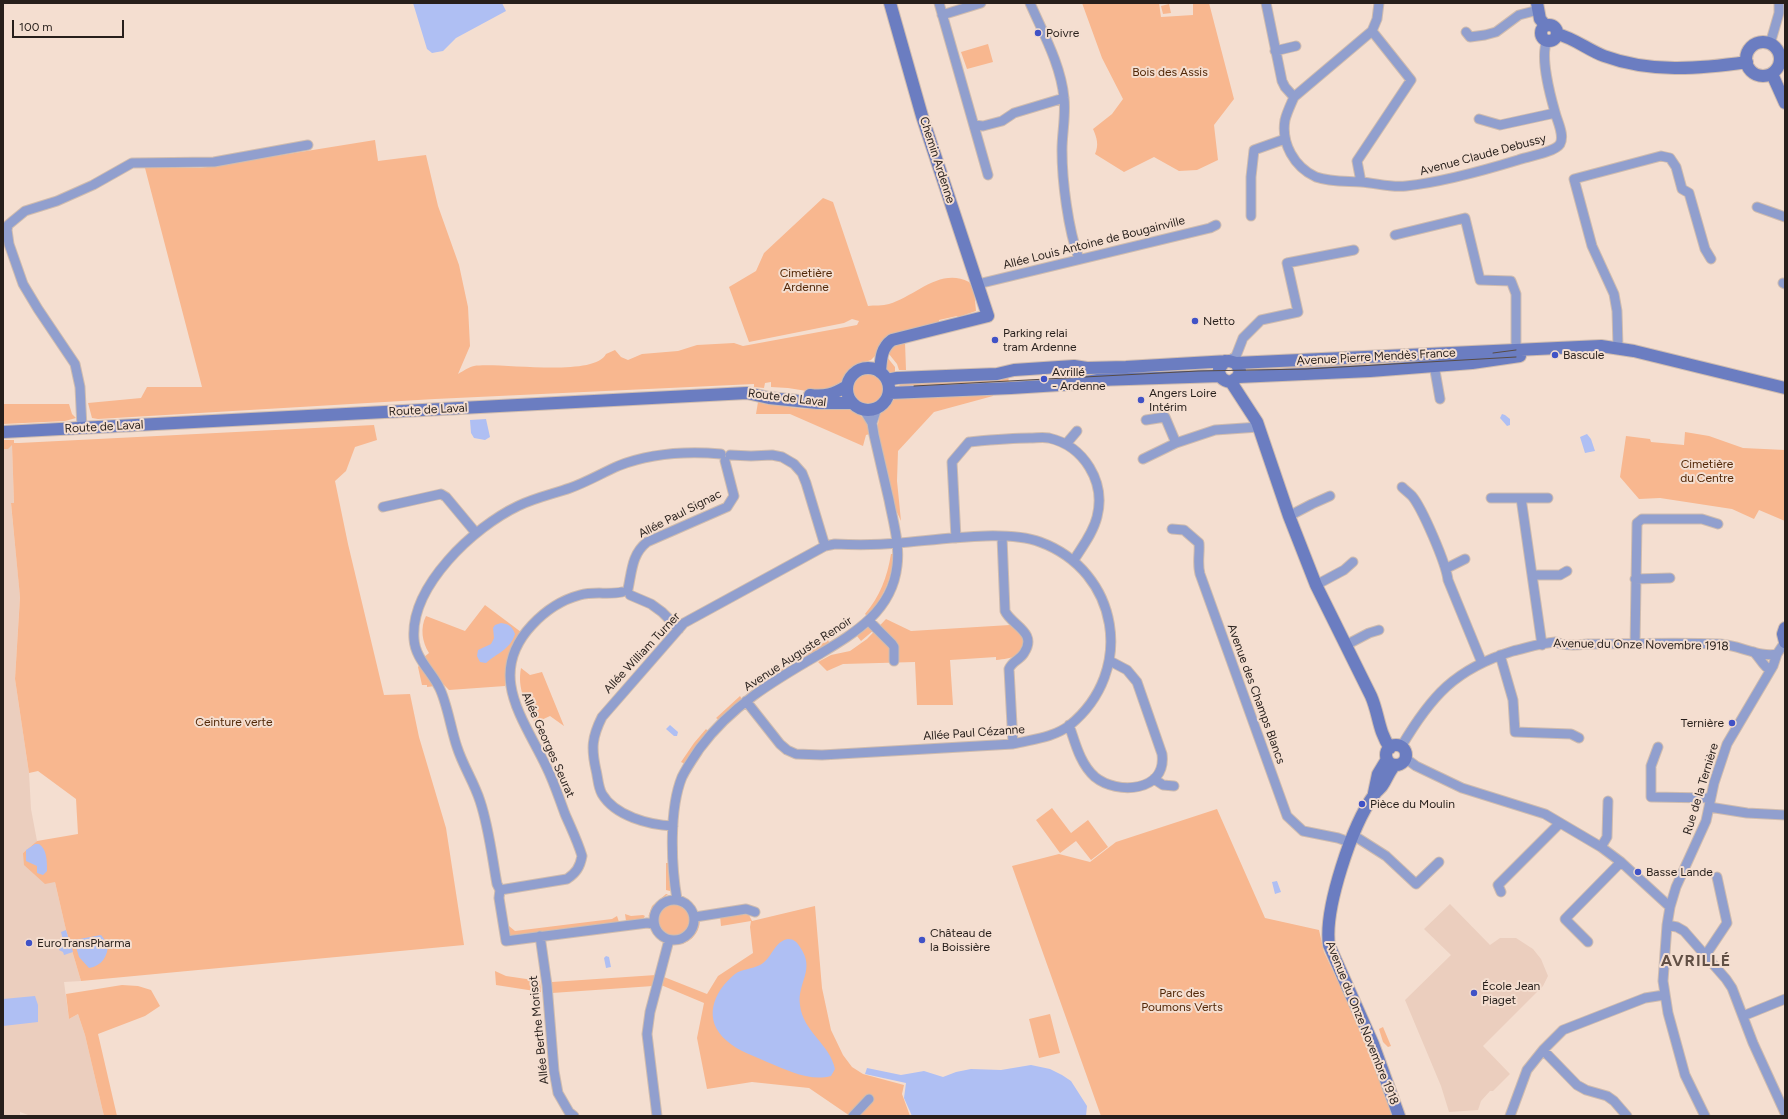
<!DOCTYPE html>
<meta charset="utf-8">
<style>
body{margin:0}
#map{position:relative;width:1788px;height:1119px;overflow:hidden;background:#f4ded0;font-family:Figtree,sans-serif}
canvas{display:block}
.frame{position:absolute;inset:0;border:4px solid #271f1b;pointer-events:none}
.scale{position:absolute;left:12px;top:20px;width:112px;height:18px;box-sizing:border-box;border:2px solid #271f1b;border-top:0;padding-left:5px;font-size:12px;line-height:14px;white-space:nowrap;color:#271f1b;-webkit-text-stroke:3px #f4ded0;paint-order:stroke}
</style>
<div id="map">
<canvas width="1788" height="1119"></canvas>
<div class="frame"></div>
<div class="scale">100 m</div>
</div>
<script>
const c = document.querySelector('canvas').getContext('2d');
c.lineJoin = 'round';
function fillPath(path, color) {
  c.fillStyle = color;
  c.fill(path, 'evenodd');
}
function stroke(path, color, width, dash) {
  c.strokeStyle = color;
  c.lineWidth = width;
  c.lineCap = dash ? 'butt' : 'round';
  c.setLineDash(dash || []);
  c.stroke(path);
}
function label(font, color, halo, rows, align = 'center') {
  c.font = font + ' Figtree,sans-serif';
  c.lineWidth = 4;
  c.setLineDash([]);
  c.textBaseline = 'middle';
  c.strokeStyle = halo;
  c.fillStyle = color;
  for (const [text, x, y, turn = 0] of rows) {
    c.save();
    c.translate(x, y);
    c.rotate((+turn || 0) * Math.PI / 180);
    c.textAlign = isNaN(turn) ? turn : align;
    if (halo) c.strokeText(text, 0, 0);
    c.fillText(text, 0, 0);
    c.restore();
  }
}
fillPath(new Path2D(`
 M3,445H12L14,503L11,504L20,596L15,679L29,773L31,809L37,841L23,853L55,882L66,930L81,981L64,982L69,1019L78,1014L85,1035L104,1116H31L20,1112V1116H3Z
 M1450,904L1490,945L1500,938H1516L1533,949L1541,959L1548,976L1543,986L1483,1046L1510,1074L1493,1091H1490L1481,1101L1478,1110L1449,1112L1441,1086L1405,1000L1451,955L1424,929Z`), '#ebcebe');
fillPath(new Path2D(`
 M1082,3H1159L1161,17L1193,15V3H1209L1234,99L1214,125L1218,160L1197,170L1179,171L1154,157L1124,172L1095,154C1099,145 1097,138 1093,129L1112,114L1123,99L1102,58Z
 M1169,4L1171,13L1163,14L1161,6Z
 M988,44L993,62L967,69L961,52Z
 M375,140L378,161L426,155L438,206L459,265L468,307L470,346L458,374C463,371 469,367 474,366C499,362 594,378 606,354L615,350L621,357L628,360L642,354L678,351L697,345L734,343L743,346L857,325L859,321L852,319L844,323L749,342L729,287L756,271L764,253L823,198L833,202L868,306C874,305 883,306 889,304C916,296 940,267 969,282L974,290L976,311L958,317L957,316L939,320V324L897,334L871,360L853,366L844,376L841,384L835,389L813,392L788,388L771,387V382L765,383L764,388L754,387V384L435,399L98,419L92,418L88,403L141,398L147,387H202L145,168H201Z
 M905,342L906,370H899L897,364L889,354L892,347Z
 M887,357L895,367V375L889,372L885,368Z
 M1367,360V366L1251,371L1250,366Z
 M851 388a17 17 0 1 1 34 0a17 17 0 1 1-34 0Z
 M1008,375L1009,383L900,389L899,381Z
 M993,392V396L934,412L898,451L897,481L901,521L894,506L877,430L880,412L885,409L896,397Z
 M770,401C782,407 800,409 813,409C816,409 819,407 822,407C843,404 867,411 870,434L866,435L863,446L790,414H756L758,402L770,405Z
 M3,404H69L72,414L76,418L65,421L3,424Z
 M374,425L377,440L355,447L346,471L335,481L348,544L384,695L410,694L419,737L446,828L464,945L81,981L66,930L55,882L45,884L24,865L23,853L37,841L78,834L76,799L38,771L29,773L15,679L20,597L11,503H14L12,445L8,449H3V440H14V443H19Z
 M1685,432L1709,436L1743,448L1785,450V521L1759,510L1754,519L1732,509L1660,498L1639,499L1620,477L1626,436L1650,439L1651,442L1684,445Z
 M891,554H893C893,580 882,597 868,617L865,614C880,596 887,578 891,554Z
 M485,605L521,632L508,665L505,686L449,690L443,684L424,657L429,653C422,642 420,628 426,616L465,631Z
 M886,619L911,631L1010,625L1015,626L1025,640C1020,658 1013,658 996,660V657L950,660L953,705H917L915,662L843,664L827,671L818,662L831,655L850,651L867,639Z
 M870,626L874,630L861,641L857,636Z
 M828,640L830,644L798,663L797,659Z
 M420,664L435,686L427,687V685H422L418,667Z
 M784,666L786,669L754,689L752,686Z
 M521,668L530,675L542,672L564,726L550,716L535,723C526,704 517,689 521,668Z
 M740,696L742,699L719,720L716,718Z
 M706,729L708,731L685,764L681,762L694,743Z
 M1052,808L1071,833L1088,820L1108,847L1091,860L1076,841L1060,853L1036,820Z
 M1217,809L1265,918L1319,930L1324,952L1377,1063L1394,1116H1101L1012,866L1059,854L1090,862L1116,842Z
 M666,863H670V891L666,890Z
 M666,894H668L656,904L648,917L652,906Z
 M657 920a17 17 0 1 1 34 0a17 17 0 1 1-34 0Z
 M815,906L822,988L831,1030L843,1055L852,1067L863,1074L904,1085L902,1094L910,1116H850L809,1088L752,1082L707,1089L697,1038L704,1003L661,985L664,977L707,994L718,976L753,953L750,927L751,921L721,926L720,916L748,913L752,921Z
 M625,914L631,916L643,915L645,916L643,919L626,921Z
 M617,916L619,922L512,936L509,935L506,927L509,926L515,931L612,919Z
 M700,919C700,934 689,945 674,945L684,942L693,935Z
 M495,971L506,976L540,981L541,992L496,985Z
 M656,975L653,986L552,993V982Z
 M122,985L138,986L151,990L160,1006L145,1016L98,1034L117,1116H104L85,1035L78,1014L69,1019L66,994Z
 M1050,1014L1060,1053L1039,1058L1029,1019Z
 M1383,1027L1391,1046L1388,1047L1383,1042L1379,1029Z`), '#f8b78f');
fillPath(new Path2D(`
 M413,3H502L506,11L456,38L443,51L432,53L427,49Z
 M1502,414L1505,415L1510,419V425L1507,426L1500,418Z
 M486,419L490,437L485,440L474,438L471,433L470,420Z
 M1587,434L1591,439L1595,451L1585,453L1580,437Z
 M501,623C509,624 512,626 515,634C510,650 497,653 486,663L480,662L477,656L478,650L491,644L494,638L493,628L495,625Z
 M670,725L678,732L677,736H674L666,729Z
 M35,844H39C47,849 47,862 47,871L43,875L37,873V866L26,861V850Z
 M1277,881L1281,892L1275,894L1272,882Z
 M66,930L73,952L64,955L63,952L59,950V941L63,940L61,932Z
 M101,935L108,944C108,956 102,966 89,968L79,957L74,940Z
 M788,939C794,939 797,942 800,947C816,970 797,982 800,1005C803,1032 830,1044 835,1069L831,1076C810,1082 787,1070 767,1062C754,1056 738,1051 727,1041C702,1020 713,992 735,974C742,969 752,969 760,965C772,959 774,941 788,939Z
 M606,956L609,957L611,967L606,968L604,958Z
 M35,996L38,1005V1022L3,1026V999Z
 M1031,1065L1050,1069L1062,1075L1071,1081L1087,1106L1086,1116H912L904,1098L906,1083L865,1074L867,1068L901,1075L924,1071L943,1077L956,1072L971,1069L1001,1070Z`), '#afbff3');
const street = new Path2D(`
 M939,3L988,175
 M1030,3C1043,33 1061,65 1064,98C1066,115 1062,133 1062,150C1062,181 1068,229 1079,259
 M1266,3L1282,81L1285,87L1294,97
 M1379,3L1377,19L1372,31L1294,97C1291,104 1287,112 1285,120C1281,143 1294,167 1316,177C1330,182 1346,181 1361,182C1376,183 1391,188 1406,186C1443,182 1482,171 1518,160C1527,157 1555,152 1560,144C1565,135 1557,121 1555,112C1550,95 1540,56 1547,41
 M942,15L981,3
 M1466,32L1470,37L1485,35L1496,32L1519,15L1538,10
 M1770,44L1779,13V3
 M1275,51L1296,46
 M1479,119L1500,125L1555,113
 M974,125L983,126L1002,121L1014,113L1064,98
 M1361,182L1357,161L1411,80L1372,31
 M1757,207L1785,217
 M1251,216V177L1254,150L1285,139
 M1395,235L1465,218L1480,280L1511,281L1516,294V355
 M1783,283L1785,284
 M978,284L1210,228L1216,225
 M1618,347L1617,311L1614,294L1592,246L1574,179L1661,156L1670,158L1676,167L1682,189L1689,193L1705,249L1711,259
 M1229,361L1236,356L1243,338L1261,320L1298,312L1287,263L1354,250
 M1434,365L1440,399
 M864,410L872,423
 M1146,420L1165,417L1176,443L1215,430L1259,427
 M82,428L80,387L75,364L38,309L23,284L9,244L7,230L8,225L25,211L57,201L93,185L132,163L214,162L308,145
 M1066,444L1077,431
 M730,455L751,456L772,455L782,457L794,464L802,473L806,483L825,546
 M1143,459L1176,443
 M1402,487C1405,490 1409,493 1412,496C1422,508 1446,563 1448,580L1482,663
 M1491,498H1521L1542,645
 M1521,498H1548
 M383,507L441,494L446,497L476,533
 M1289,516L1312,504L1330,496
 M1172,529L1184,530L1199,543C1200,553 1197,563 1200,574L1287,816L1303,831L1338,838L1349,842
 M1002,537L1005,611C1011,625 1038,632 1024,653C1020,660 1012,661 1009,669L1013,744
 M956,538L952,462L969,442C990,440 1010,438 1030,438C1036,438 1043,437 1049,438C1084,446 1106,482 1097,517C1093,533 1082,547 1074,560
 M1447,568L1465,559
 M1532,575H1560L1567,571
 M1635,579L1670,578
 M1316,585L1344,570L1353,562
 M628,589C632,570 632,554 647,542L727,507L734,496L725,461
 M630,595L651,604L662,612L679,629
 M869,621L892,644L894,647V661
 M1635,644L1637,523L1642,519H1702L1718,524
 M1346,645L1369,633L1379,630
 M1754,652C1760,658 1763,666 1770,670
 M1500,655L1513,700L1515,732L1571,734L1579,738
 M1069,725C1075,742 1080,764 1095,777C1117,795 1167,792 1162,754L1137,682L1127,670L1110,661
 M1401,747C1431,696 1455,669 1513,651C1526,648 1541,643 1555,642C1558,642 1557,643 1561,644C1570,646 1579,645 1588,644C1632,644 1676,642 1720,644C1739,645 1760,658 1777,654
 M1658,747L1651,766V797L1710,798
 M1405,758L1416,766L1462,788L1545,814L1601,847L1621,862L1670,907
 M1154,779L1163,785L1174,786
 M1709,807L1747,813L1785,815
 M673,826C649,825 615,816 602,794C598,787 598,778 596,770C591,748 592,737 602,717L684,623L825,546L835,544C856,545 877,545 899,543C937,540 1005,529 1040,542C1119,571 1136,671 1070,725C1053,738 1033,739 1013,744L822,755L796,754L787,750L780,744L746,701
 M1353,835L1386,856L1416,884L1439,862
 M1601,847L1607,837L1608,801
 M500,890L567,879C576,873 580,867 582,856C578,842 571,828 565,814C559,798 554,782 546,766C523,718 486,674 532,625C545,611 561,600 580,595C594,591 609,595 622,592
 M1501,892L1498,885L1560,823
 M677,899C671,865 669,809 682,777C687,767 694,757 700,748C731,706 773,681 818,655C853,634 892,612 897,566C900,544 893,521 889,500C884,479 879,457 874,435L872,423L877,408
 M654 920a20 20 0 1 1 40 0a20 20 0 1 1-40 0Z
 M695,917L746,909L755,912
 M654,924L647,923L506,941L499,898L500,890L497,884C492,857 489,828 480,801C474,782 463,766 457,747C451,730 447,702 439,687C431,671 415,658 414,639C410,586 474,527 518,506C534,498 553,494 570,488C587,482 602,473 618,466C651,453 686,451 721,454
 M1667,925L1677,927L1684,931L1726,979L1732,988L1753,1043L1785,1113
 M540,936L547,985L554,1071L558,1093L569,1112L574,1116
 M1588,942L1565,919L1621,862
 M1705,956L1727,923L1717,877
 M1743,1016L1785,999
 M1543,1050L1577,1085L1586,1090L1607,1096L1614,1101L1627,1116
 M657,1116L647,1034L650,1012L669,940
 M853,1116L869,1099
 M1510,1116L1527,1070L1543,1050L1563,1030L1645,998L1664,995
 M1705,1116L1685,1075L1668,1013L1663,981L1667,925L1670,907L1676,887L1706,821L1714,783L1727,744L1773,666L1777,654L1785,642`);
const secondary = new Path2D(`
 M1537,3L1540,19L1545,25
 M1541 33a8 8 0 1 1 16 0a8 8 0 1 1-16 0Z
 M1557,34C1574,38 1588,50 1604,56C1650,73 1699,69 1747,62
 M1746 59a17 17 0 1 1 34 0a17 17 0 1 1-34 0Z
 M1772,74L1785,103
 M1236,363L1601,346L1634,351L1785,388
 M847 389a21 21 0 1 1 42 0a21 21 0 1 1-42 0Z
 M880,372C881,359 881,348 892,340L988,316L922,116L890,3
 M1238,377L1370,371L1472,363L1520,356
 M887,380L897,378L971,375L997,374L1014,370L1074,366L1087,368L1126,367L1229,361L1236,363L1240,371L1238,377L1231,382C1223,381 1219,377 1219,369L1225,361
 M1231,382L1257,422L1289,516L1316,585L1371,696C1379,714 1378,731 1390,748
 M889,393L1011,388L1075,384L1098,380L1220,376
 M810,395C825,397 834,394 847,386
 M3,432L747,393L769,398L818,403H852
 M1785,628L1783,634L1785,642
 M1386 755a10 10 0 1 1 20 0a10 10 0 1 1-20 0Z
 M1395,765C1389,771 1387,779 1382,786C1380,789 1376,791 1374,795C1352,825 1324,909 1329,945L1373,1044L1399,1116
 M1374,793L1378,774L1387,759`);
stroke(street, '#cfbcaf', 11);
stroke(secondary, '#cfbcaf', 14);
stroke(street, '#919fce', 9);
stroke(secondary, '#6b7dc1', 12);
stroke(new Path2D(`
 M1493,353L1516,350
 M914,386L1198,371L1306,369L1516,357`), '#574b45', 1);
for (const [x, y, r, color] of [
 [1038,33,4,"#4052c6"],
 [1195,321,4,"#4052c6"],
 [995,340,4,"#4052c6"],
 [1555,355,4,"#4052c6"],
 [1044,379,4,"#4052c6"],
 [1141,400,4,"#4052c6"],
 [1732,723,4,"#4052c6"],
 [1362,804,4,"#4052c6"],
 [1638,872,4,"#4052c6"],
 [922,940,4,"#4052c6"],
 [29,943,4,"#4052c6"],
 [1474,993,4,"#4052c6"]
]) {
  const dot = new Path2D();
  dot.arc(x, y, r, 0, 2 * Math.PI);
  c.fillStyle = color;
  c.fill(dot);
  stroke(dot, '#f4ded0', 1.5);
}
label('12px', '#271f1b', '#f4ded0', [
 ["Poivre",1046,33],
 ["Netto",1203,321],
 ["Parking relai",1003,333],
 ["tram Ardenne",1003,347],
 ["Bascule",1563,355],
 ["Avrillé",1052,372],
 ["- Ardenne",1052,386],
 ["Angers Loire",1149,393],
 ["Intérim",1149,407],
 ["Ternière",1724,723,"right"],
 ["Pièce du Moulin",1370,804],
 ["Basse Lande",1646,872],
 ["Château de",930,933],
 ["la Boissière",930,947],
 ["EuroTransPharma",37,943],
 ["École Jean",1482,986],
 ["Piaget",1482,1000]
], 'left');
label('12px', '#522808', '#f4ded0', [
 ["Bois des Assis",1170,72],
 ["Cimetière",806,273],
 ["Ardenne",806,287],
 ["Cimetière",1707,464],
 ["du Centre",1707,478],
 ["Ceinture verte",234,722],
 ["Parc des",1182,993],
 ["Poumons Verts",1182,1007]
]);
label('12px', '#271f1b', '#f4ded0', [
 ["Avenue Claude Debussy",1483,155,-15],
 ["Chemin Ardenne",937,160,72],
 ["Allée Louis Antoine de Bougainville",1094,243,-14],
 ["Avenue Pierre Mendès France",1376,357,-3],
 ["Route de Laval",787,398,7],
 ["Route de Laval",428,410,-3],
 ["Route de Laval",104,427,-3],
 ["Allée Paul Signac",680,514,-27],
 ["Avenue du Onze Novembre 1918",1641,645,1],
 ["Allée William Turner",642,653,-47],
 ["Avenue Auguste Renoir",798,654,-33],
 ["Avenue des Champs Blancs",1256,694,70],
 ["Allée Paul Cézanne",974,733,-4],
 ["Allée Georges Seurat",548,745,66],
 ["Rue de la Ternière",1701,789,-73],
 ["Avenue du Onze Novembre 1918",1362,1023,68],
 ["Allée Berthe Morisot",539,1030,-96]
]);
c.letterSpacing = '1px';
label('bold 16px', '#625045', '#f4ded0', [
 ["AVRILLÉ",1696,961]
]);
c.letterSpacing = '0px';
</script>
